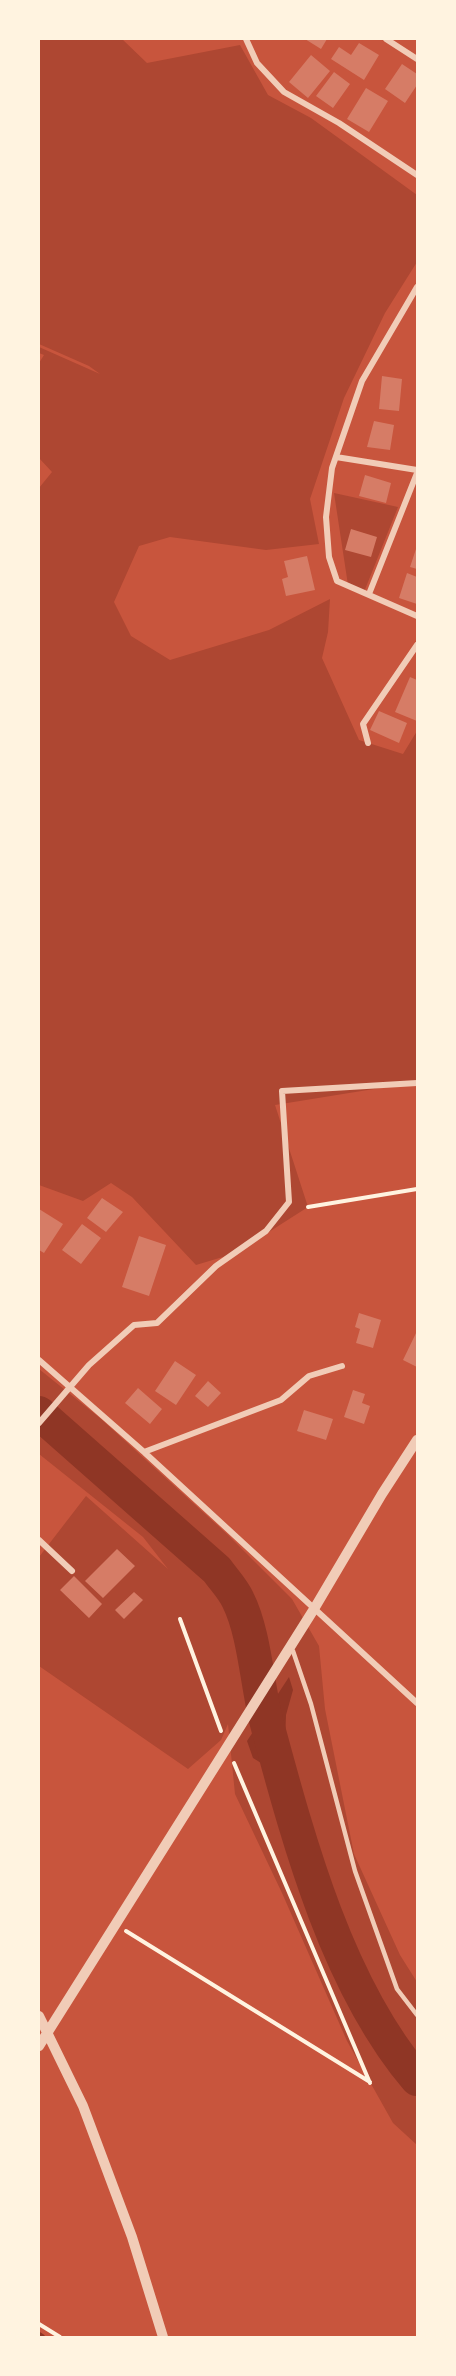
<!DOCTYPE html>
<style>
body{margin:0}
#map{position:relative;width:456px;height:2376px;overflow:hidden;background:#c8553d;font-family:"Roboto Condensed",sans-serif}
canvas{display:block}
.frame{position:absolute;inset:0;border:40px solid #fff3e0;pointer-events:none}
</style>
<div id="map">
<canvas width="456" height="2376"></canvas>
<div class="frame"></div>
</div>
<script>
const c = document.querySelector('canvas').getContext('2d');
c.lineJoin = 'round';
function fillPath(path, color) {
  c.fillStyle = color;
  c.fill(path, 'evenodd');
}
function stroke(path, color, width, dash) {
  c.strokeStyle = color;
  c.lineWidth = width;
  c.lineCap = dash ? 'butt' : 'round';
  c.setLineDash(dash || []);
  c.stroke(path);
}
fillPath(new Path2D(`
 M39,39H122L147,63L240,45L268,95L311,118L417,195V262L385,313L344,398L310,499L319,544L266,550L170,537L139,546L114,602L131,636L170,660L269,630L330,599L328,632L322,658L359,740L403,754L417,731V1082L275,1105L308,1207L236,1253L196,1265L132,1197L111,1183L83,1201L39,1185V488L52,472L39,458V363L44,355L39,353V347L100,374L89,366L39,344Z
 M334,493L398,507L364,592L348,585Z
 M39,1369L100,1418L227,1534L292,1599L319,1646L325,1709L354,1854L400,1955L417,1982V2145L393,2123L347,2041L282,1893L235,1794L228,1724L221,1740L188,1769L39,1666V1557L86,1496L168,1569L143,1537L39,1454Z`), '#ae4732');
fillPath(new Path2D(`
 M289,1677L293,1690L286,1715L285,1743L303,1812L293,1814L282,1776L253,1758L247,1741Z`), '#8f3625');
stroke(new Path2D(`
 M39,2335L42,2337`), '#8f3625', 6);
stroke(new Path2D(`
 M39,1413L217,1570C224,1580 233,1589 238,1600C255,1634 257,1686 267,1724C299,1842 337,1985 417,2079`), '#8f3625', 34);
fillPath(new Path2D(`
 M305,39H327L321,49Z
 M359,43L379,55L364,80L331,59L339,47L351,55Z
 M311,55L330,71L308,98L289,82Z
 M402,64L417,74V85L405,103L385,89Z
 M334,72L350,84L333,108L316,96Z
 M366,88L388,101L369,132L347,119Z
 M382,376L402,379L399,411L379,409Z
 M374,421L394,425L390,450L367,447Z
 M365,475L391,483L386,503L359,496Z
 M351,529L377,537L371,557L345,550Z
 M417,546V569L410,567Z
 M307,556L315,590L286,596L282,579L288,577L284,561Z
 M407,573L417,577V604L399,598Z
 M410,677L417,680V721L395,712Z
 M379,711L407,723L399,743L370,730Z
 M102,1198L123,1212L106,1232L87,1218Z
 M39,1209L63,1224L44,1253L39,1250Z
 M82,1224L101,1238L81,1264L62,1250Z
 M139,1236L166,1245L149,1296L122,1287Z
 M359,1313L381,1320L373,1348L356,1343L360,1329L355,1327Z
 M417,1331V1367L403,1360Z
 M175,1361L196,1375L176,1405L155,1391Z
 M208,1381L221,1393L208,1407L195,1396Z
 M138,1388L162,1409L150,1424L125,1403Z
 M353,1390L365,1394L362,1403L370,1406L364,1424L344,1417Z
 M304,1410L333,1419L326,1440L297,1431Z
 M117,1549L135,1566L103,1598L85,1581Z
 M74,1576L102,1604L89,1618L60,1590Z
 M134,1592L143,1600L124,1619L115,1610Z`), '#d67c66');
stroke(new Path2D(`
 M308,1207L417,1189
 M180,1619L221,1731
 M234,1763L370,2083
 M126,1931L370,2082
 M39,2324L60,2337`), '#fff3e0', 4);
stroke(new Path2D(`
 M293,1651L311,1704L355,1871L397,1989L417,2015`), '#f1ccb7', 4.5);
stroke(new Path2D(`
 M246,39L257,63L284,92L339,123L417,175
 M386,39L417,59
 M417,287L362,381L332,468L326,517L329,557L337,581L417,616
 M336,457L417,470
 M369,594L417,473
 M368,743L363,724L417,645
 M39,1360L144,1452L417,1703
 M39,1423L89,1365L134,1325L157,1323L216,1266L266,1231L289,1202L282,1091L417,1083
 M144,1452L281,1400L309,1376L342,1366
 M39,1540L72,1571`), '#f1ccb7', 6);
stroke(new Path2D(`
 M39,2016L83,2106L132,2237L163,2337
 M39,2046L314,1609L382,1494L417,1440`), '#f1ccb7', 10);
</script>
